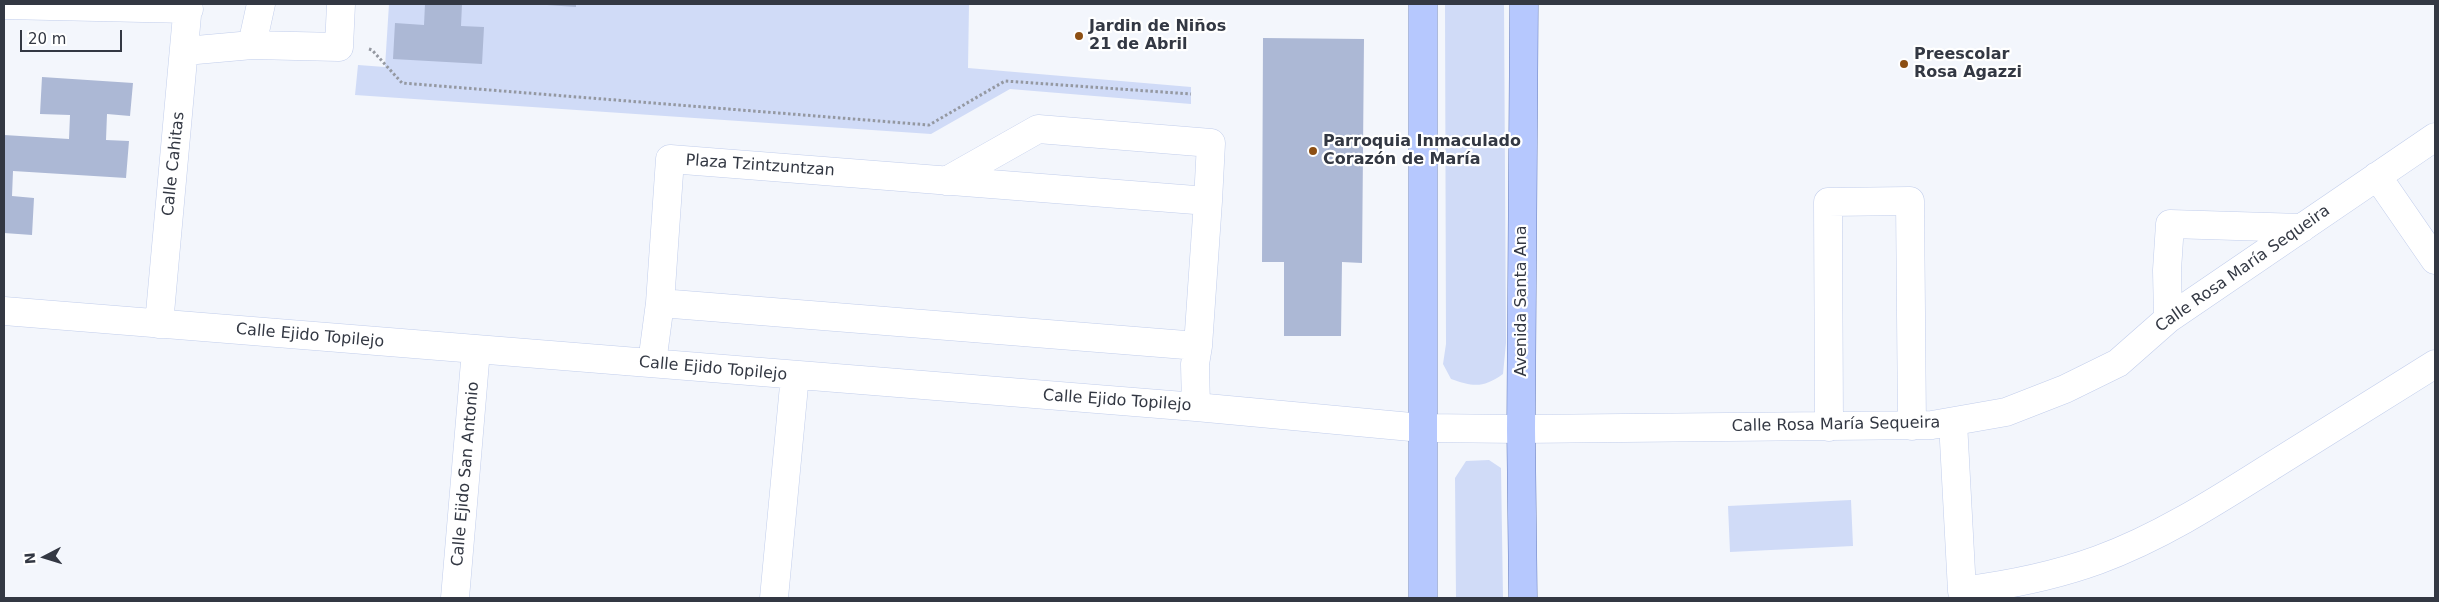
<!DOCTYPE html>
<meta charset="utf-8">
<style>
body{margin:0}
#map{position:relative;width:2439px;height:602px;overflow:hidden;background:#f3f6fc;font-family:"DejaVu Sans",sans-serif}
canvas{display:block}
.frame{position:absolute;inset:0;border:5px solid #333843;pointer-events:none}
.north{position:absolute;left:20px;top:532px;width:50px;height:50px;-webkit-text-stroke:4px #fff;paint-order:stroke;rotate:265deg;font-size:14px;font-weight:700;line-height:20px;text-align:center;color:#333843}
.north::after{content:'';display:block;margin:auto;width:18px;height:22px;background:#333843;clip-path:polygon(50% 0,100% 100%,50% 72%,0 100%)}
.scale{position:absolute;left:20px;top:30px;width:102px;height:22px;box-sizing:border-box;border:2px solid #333843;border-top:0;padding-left:6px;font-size:15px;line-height:18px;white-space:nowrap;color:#333843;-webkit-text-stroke:4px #fff;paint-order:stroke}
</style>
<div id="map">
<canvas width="2439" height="602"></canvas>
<div class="frame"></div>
<div class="north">N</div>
<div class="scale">20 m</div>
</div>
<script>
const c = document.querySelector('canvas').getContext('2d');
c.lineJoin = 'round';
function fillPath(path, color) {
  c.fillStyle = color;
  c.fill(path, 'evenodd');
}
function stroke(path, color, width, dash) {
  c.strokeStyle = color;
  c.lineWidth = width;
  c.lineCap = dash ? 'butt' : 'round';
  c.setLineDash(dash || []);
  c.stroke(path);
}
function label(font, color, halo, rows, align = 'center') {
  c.font = font + ' "DejaVu Sans",sans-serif';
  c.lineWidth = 4.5;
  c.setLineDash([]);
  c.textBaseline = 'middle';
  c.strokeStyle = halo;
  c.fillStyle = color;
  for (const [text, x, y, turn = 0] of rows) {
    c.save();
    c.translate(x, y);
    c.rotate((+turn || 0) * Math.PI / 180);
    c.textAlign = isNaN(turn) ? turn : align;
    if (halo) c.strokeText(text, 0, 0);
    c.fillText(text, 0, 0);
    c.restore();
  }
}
fillPath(new Path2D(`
 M389,4H969L968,68L1191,87V104L1010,89L931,134L355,95L358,65L385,67Z
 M1445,4H1504L1506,343L1503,374C1483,388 1474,387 1451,379L1443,364L1446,344Z
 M1489,460L1501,468L1503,598H1456L1455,478L1466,461Z
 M1851,500L1853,546L1730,552L1728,506Z`), '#d0dbf7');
fillPath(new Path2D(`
 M425,4H462L461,26L484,27L482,64L393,59L395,23L424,25Z
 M547,4H576V7L547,5Z
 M1263,38L1364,39L1362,263L1342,262L1341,336H1284V262H1262Z
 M42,77L133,83L130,116L107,114L106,140L129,141L126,178L13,171L12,196L34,198L32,235L4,233V135L69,139L70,115L40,114Z`), '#acb8d5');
const minor = new Path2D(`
 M261,4L252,45L339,47L341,4
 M4,5L189,9
 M185,51L252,45
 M2377,176L2435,260
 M946,181L1038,129L1211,143L1208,201
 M4,311L1196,407L1422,428L1521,429L1932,425L2006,412L2065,389L2118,363L2168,319L2435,137
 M2168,319L2167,270L2170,224L2302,228
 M159,324L188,4
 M652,363L660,303
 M1196,407L1195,364L1198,346L1208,201L670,159L660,303L1198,346
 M1953,422L1962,591C2009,585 2054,576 2098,560C2161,537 2218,500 2275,464C2328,431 2382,397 2435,364
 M1829,427L1828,202L1910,201L1912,426
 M455,598L476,350
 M774,598L795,375`);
const major = new Path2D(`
 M1423,4V598
 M1523,598L1521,429L1524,4`);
stroke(minor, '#c1cdeb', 29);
stroke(major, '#687ebc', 29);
stroke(new Path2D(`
 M369,49L372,50L402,83L929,125L1005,81L1191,94`), '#9498a1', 3, [2.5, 2.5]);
stroke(minor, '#fff', 28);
stroke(major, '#b6c8fe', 28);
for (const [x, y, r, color] of [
 [1079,36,5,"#8d4f13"],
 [1904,64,5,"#8d4f13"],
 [1313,151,5,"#8d4f13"]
]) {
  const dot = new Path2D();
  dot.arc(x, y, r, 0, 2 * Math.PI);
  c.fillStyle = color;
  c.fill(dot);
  stroke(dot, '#fff', 2);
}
label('bold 16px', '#333843', '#fff', [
 ["Jardin de Niños",1089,27],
 ["21 de Abril",1089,45],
 ["Preescolar",1914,55],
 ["Rosa Agazzi",1914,73],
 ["Parroquia Inmaculado",1323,142],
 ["Corazón de María",1323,160]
], 'left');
label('16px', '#333843', '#fff', [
 ["Calle Cahitas",174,164,-84],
 ["Plaza Tzintzuntzan",760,166,4],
 ["Calle Rosa María Sequeira",2243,269,-35],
 ["Avenida Santa Ana",1522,301,-90],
 ["Calle Ejido Topilejo",310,336,5],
 ["Calle Ejido Topilejo",713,369,5],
 ["Calle Ejido Topilejo",1117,401,4],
 ["Calle Rosa María Sequeira",1836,425,-1],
 ["Calle Ejido San Antonio",466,474,-85]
]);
</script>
